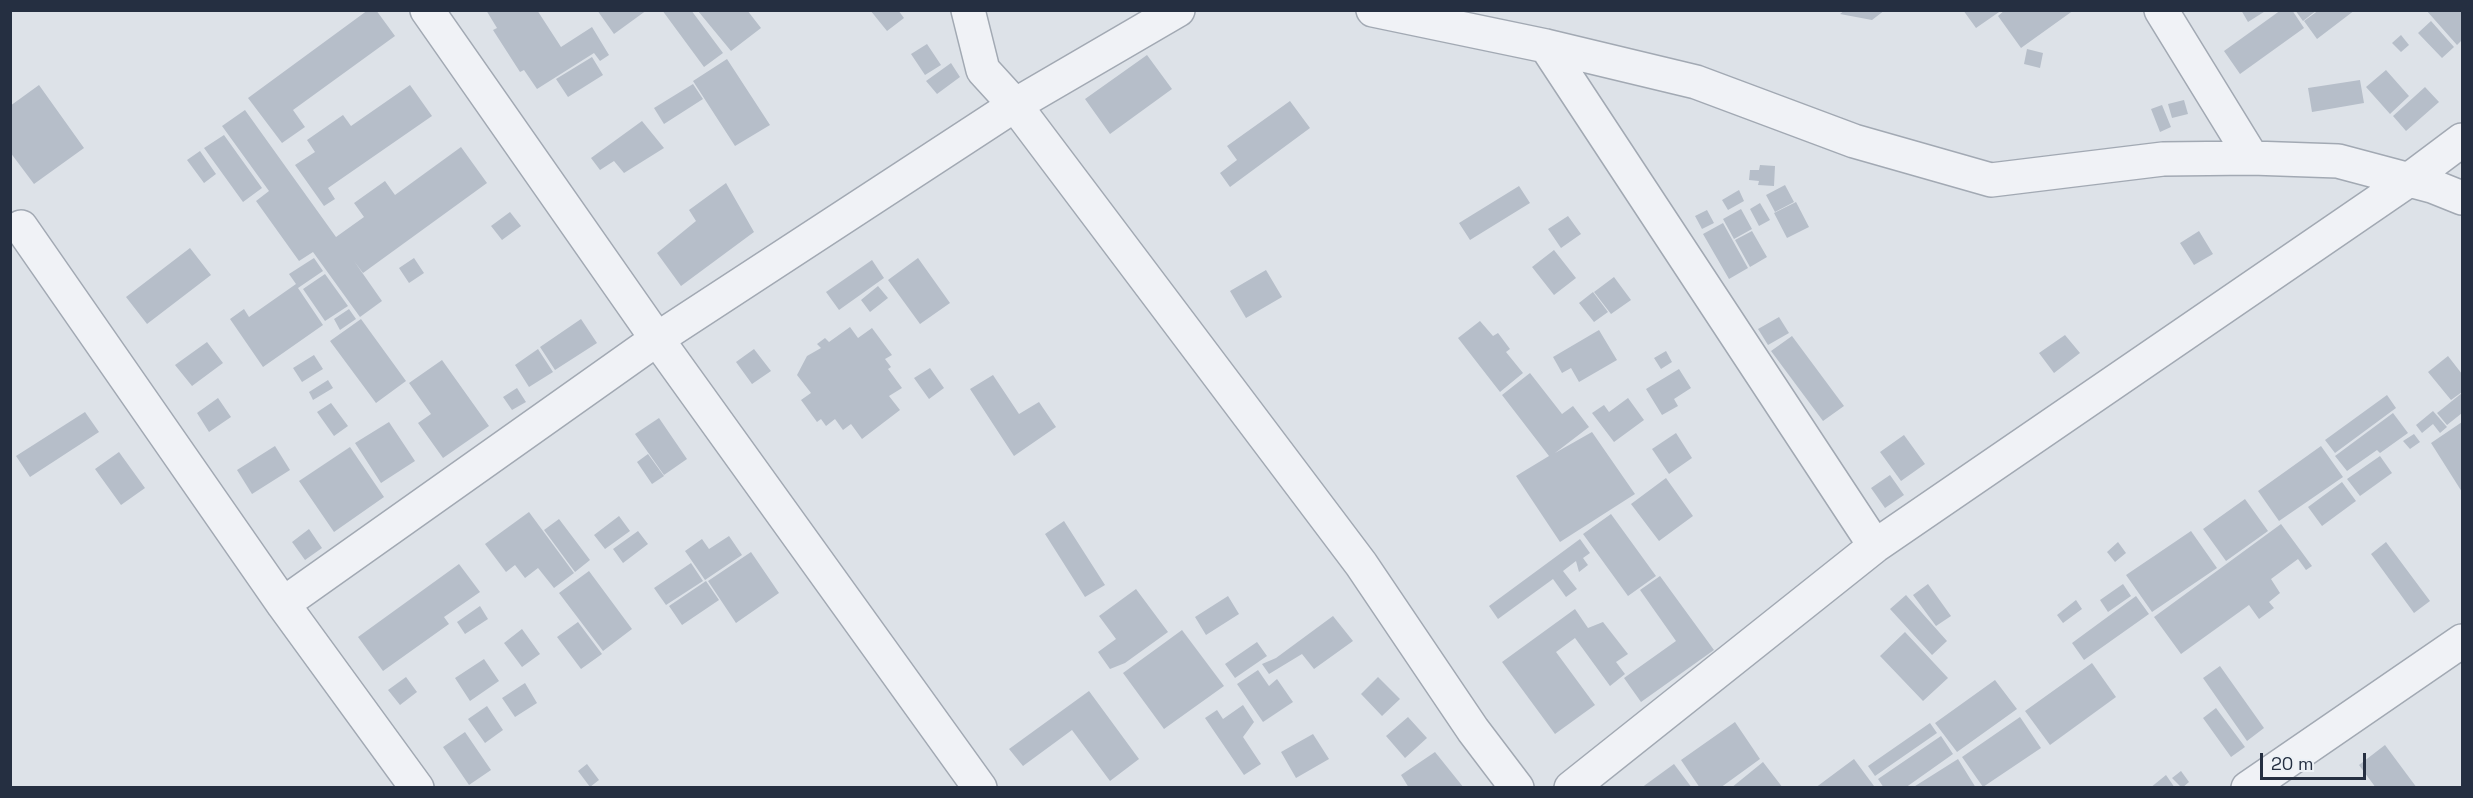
<!DOCTYPE html>
<style>
body{margin:0}
#map{position:relative;width:2473px;height:798px;overflow:hidden;background:#dde2e8;font-family:"Space Grotesk",sans-serif}
canvas{display:block}
.frame{position:absolute;inset:0;border:12px solid #252f41;pointer-events:none}
.scale{position:absolute;left:2260px;top:753px;width:106px;height:27px;box-sizing:border-box;border:3px solid #252f41;border-top:0;padding-left:8px;font-size:18px;line-height:21px;white-space:nowrap;color:#252f41;-webkit-text-stroke:4px #ecf1f6;paint-order:stroke}
</style>
<div id="map">
<canvas width="2473" height="798"></canvas>
<div class="frame"></div>
<div class="scale">20 m</div>
</div>
<script>
const c = document.querySelector('canvas').getContext('2d');
c.lineJoin = 'round';
function fillPath(path, color) {
  c.fillStyle = color;
  c.fill(path, 'evenodd');
}
function stroke(path, color, width, dash) {
  c.strokeStyle = color;
  c.lineWidth = width;
  c.lineCap = dash ? 'butt' : 'round';
  c.setLineDash(dash || []);
  c.stroke(path);
}
fillPath(new Path2D(`
 M368,10H376L395,36L293,110L305,127L282,143L248,98Z
 M486,10H537L561,47L592,27L609,55L600,61L594,53L537,89L524,70L520,72L493,30L497,28Z
 M597,10H647L614,34Z
 M662,10H691L723,53L704,67Z
 M747,10L761,28L731,51L698,11Z
 M870,10H898L904,18L887,31Z
 M1845,10H1885L1872,20L1840,14Z
 M1963,10H2002L1976,28Z
 M2005,10H2074L2021,48L1998,16Z
 M2241,10H2267L2248,22Z
 M2281,10H2292L2304,28L2240,74L2224,51Z
 M2295,10H2317L2303,21Z
 M2319,10H2355L2317,39L2304,21Z
 M2426,10H2462V40L2457,45Z
 M2431,21L2454,47L2442,58L2418,33Z
 M2401,35L2409,45L2401,52L2392,43Z
 M927,44L941,65L925,75L911,54Z
 M2027,49L2043,53L2040,68L2024,64Z
 M1147,55L1172,89L1110,134L1085,99Z
 M592,57L603,75L568,97L556,79Z
 M727,59L770,125L735,146L693,81Z
 M951,63L960,77L937,94L926,81Z
 M2386,70L2409,96L2390,114L2366,87Z
 M2360,80L2364,103L2312,112L2308,88Z
 M693,84L703,99L664,124L654,108Z
 M39,85L84,148L34,184L10,152V106Z
 M410,85L432,116L328,188L335,199L324,206L295,165L315,152L307,140L343,115L351,126Z
 M2425,87L2439,102L2406,131L2393,116Z
 M2184,100L2188,114L2172,118L2168,104Z
 M1290,101L1310,128L1230,187L1220,173L1237,160L1227,146Z
 M2162,105L2171,127L2160,132L2151,109Z
 M245,110L336,237L364,217L354,203L385,181L395,195L461,147L487,183L363,273L354,261L382,301L360,317L313,252L299,261L256,201L269,191L222,126Z
 M642,121L664,148L624,173L614,161L600,170L591,158Z
 M224,135L262,188L243,202L204,148Z
 M200,151L216,174L204,183L187,160Z
 M1760,165L1775,166L1774,186L1758,185L1759,181L1749,180L1750,170H1759Z
 M726,183L754,232L681,286L657,253L696,221L689,210Z
 M1785,185L1794,202L1775,212L1766,195Z
 M1519,186L1530,203L1470,240L1459,223Z
 M1739,190L1744,201L1728,210L1722,200Z
 M1796,202L1809,227L1787,238L1774,213Z
 M1760,203L1770,220L1759,226L1750,209Z
 M1741,209L1752,229L1734,239L1723,219Z
 M1707,210L1714,223L1702,229L1695,216Z
 M510,212L521,226L502,240L491,226Z
 M1568,216L1581,234L1561,248L1548,229Z
 M1723,223L1748,268L1729,279L1703,234Z
 M1752,231L1767,257L1750,267L1735,240Z
 M2199,231L2213,254L2194,265L2180,243Z
 M190,248L211,275L147,324L126,297Z
 M1554,250L1576,278L1554,295L1532,267Z
 M314,258L323,271L298,288L323,325L263,367L230,319L244,309L249,317L296,284L289,274Z
 M414,258L424,273L409,283L399,268Z
 M918,258L950,303L920,324L888,280Z
 M872,260L884,278L839,310L826,292Z
 M1266,270L1282,297L1246,318L1230,291Z
 M325,274L348,306L325,321L303,289Z
 M1614,277L1631,300L1611,314L1594,292Z
 M878,286L888,298L870,312L861,300Z
 M1593,292L1608,312L1594,322L1579,303Z
 M349,309L356,319L340,330L334,319Z
 M1779,317L1789,333L1768,345L1758,329Z
 M361,319L406,381L376,403L330,341Z
 M581,319L597,343L555,370L540,347Z
 M1480,321L1493,336L1498,333L1510,349L1506,352L1523,373L1500,392L1458,338Z
 M850,327L858,338L872,328L892,355L885,359L891,367L888,369L902,388L889,396L900,410L862,439L851,424L843,430L835,419L826,426L821,419L817,422L801,400L811,393L797,375L807,356L821,348L817,344L825,338L829,342Z
 M1599,330L1617,360L1579,382L1571,368L1562,373L1553,357Z
 M2065,335L2080,353L2054,373L2039,353Z
 M1792,336L1844,406L1823,421L1771,351Z
 M207,342L223,363L192,386L175,365Z
 M538,349L553,372L529,387L515,365Z
 M754,349L771,371L752,384L736,362Z
 M1666,351L1672,362L1661,369L1654,358Z
 M314,355L323,369L302,382L293,368Z
 M2448,356L2462,374V392L2451,400L2428,372Z
 M442,360L489,426L443,458L418,423L431,414L409,383Z
 M930,368L944,388L929,399L914,378Z
 M1679,369L1691,388L1674,399L1678,406L1662,415L1646,389Z
 M1530,373L1562,414L1573,406L1589,427L1555,453L1592,432L1635,494L1560,542L1516,476L1549,456L1502,395Z
 M993,375L1019,414L1039,402L1056,427L1014,456L970,389Z
 M328,380L333,388L313,400L309,392Z
 M517,388L526,402L512,410L503,397Z
 M2462,393V413L2447,425L2437,413Z
 M2387,395L2396,408L2335,453L2325,440Z
 M218,398L231,417L209,432L197,413Z
 M1628,398L1644,420L1614,442L1592,413L1604,405L1609,412Z
 M331,403L348,426L334,436L317,412Z
 M2433,411L2447,427L2440,433L2433,424L2422,433L2416,425Z
 M85,412L99,432L30,477L16,456Z
 M2393,413L2408,433L2380,453L2377,450L2347,471L2335,456Z
 M659,418L687,459L664,475L635,434Z
 M389,422L415,461L381,483L355,443Z
 M2462,422V492L2431,443Z
 M1676,433L1692,458L1669,474L1652,449Z
 M2414,434L2420,442L2410,449L2403,441Z
 M1904,435L1925,464L1901,481L1880,452Z
 M275,446L290,470L252,494L237,470Z
 M2321,446L2343,477L2279,521L2258,491Z
 M350,447L384,497L334,532L299,481Z
 M119,452L145,488L121,505L95,469Z
 M648,454L664,476L652,484L637,462Z
 M2380,456L2392,473L2360,496L2347,479Z
 M1890,475L1904,495L1885,508L1871,488Z
 M1666,478L1693,516L1659,541L1631,504Z
 M2342,482L2356,501L2322,526L2308,507Z
 M2245,499L2268,531L2226,561L2203,529Z
 M529,512L574,573L554,588L538,568L525,578L515,565L506,572L485,544Z
 M1611,514L1656,576L1628,596L1583,534Z
 M619,516L630,531L605,549L594,535Z
 M559,519L590,560L575,572L544,530Z
 M1064,521L1105,585L1085,597L1045,534Z
 M2281,524L2312,566L2306,570L2298,559L2271,579L2280,593L2269,602L2274,608L2259,619L2249,605L2181,654L2154,617Z
 M309,529L322,548L305,560L292,542Z
 M638,531L648,544L623,563L613,549Z
 M2191,531L2217,568L2152,612L2126,575Z
 M729,536L742,555L705,580L685,551L702,539L709,549Z
 M1580,539L1590,553L1583,558L1588,565L1579,572L1576,561L1563,571L1577,589L1566,597L1553,579L1498,619L1489,606Z
 M2118,542L2126,553L2115,562L2107,552Z
 M2386,542L2430,601L2414,613L2371,554Z
 M751,552L779,593L736,623L708,581Z
 M691,563L703,581L666,605L654,588Z
 M459,564L480,592L444,617L449,624L383,671L358,637Z
 M589,571L632,629L603,651L559,593Z
 M1660,576L1714,650L1641,702L1624,678L1676,641L1640,590Z
 M706,581L719,600L682,625L669,606Z
 M1928,584L1951,616L1936,626L1913,595Z
 M2123,584L2131,596L2108,612L2100,600Z
 M1136,589L1168,632L1125,663L1110,669L1098,652L1116,639L1099,616Z
 M1906,595L1947,641L1932,655L1890,609Z
 M1228,596L1239,614L1206,635L1195,617Z
 M2136,596L2149,614L2084,660L2072,643Z
 M2076,600L2082,609L2063,623L2057,615Z
 M480,606L488,619L465,634L457,622Z
 M1575,609L1588,628L1603,622L1628,654L1616,662L1625,674L1610,686L1575,638L1556,652L1595,705L1555,734L1502,662Z
 M1333,616L1353,641L1314,669L1302,654L1269,674L1262,664L1276,658Z
 M578,622L602,654L581,669L557,637Z
 M522,629L540,654L522,667L504,643Z
 M1182,630L1224,686L1164,729L1123,673Z
 M1905,632L1948,678L1923,701L1880,656Z
 M1257,642L1267,656L1235,678L1225,664Z
 M484,659L499,681L470,701L455,678Z
 M2092,663L2116,697L2050,745L2025,711Z
 M2220,666L2264,728L2247,741L2203,678Z
 M1258,670L1269,686L1277,679L1293,702L1263,722L1237,684Z
 M406,677L417,692L400,705L388,690Z
 M1378,677L1400,699L1382,716L1361,694Z
 M1995,680L2017,709L1957,752L1935,723Z
 M525,683L537,703L515,717L502,698Z
 M1089,691L1139,759L1110,781L1072,730L1023,766L1009,749Z
 M1243,705L1254,722L1243,737L1261,764L1244,775L1205,718L1217,710L1223,719Z
 M487,706L503,730L485,743L468,719Z
 M2216,708L2245,747L2231,757L2203,718Z
 M1408,717L1427,738L1405,758L1386,736Z
 M2020,717L2041,748L1983,787L1962,757Z
 M1735,722L1760,759L1720,788H1700L1681,760Z
 M1930,723L1937,733L1875,776L1868,766Z
 M465,732L491,770L469,785L443,747Z
 M1313,734L1329,759L1296,778L1281,752Z
 M1941,736L1953,754L1905,788H1884L1878,779Z
 M2385,745L2417,788H2376L2359,765Z
 M1435,752L1464,788H1409L1401,775Z
 M1854,759L1874,786L1815,788Z
 M1958,759L1976,788H1912Z
 M1763,762L1783,788H1731Z
 M587,764L599,780L590,787L578,771Z
 M1674,764L1692,788H1641Z
 M2181,771L2189,782L2182,788L2172,778Z
 M2166,775L2175,788H2150Z`), '#b6bec9');
const minor = new Path2D(`
 M427,10L657,339L980,788
 M968,10L983,70L1015,105L1361,564L1473,730L1517,788
 M1373,10L1546,46L1696,82L1854,141L1991,180L2163,159L2252,158L2338,161L2432,186L2462,198
 M2161,10L2252,158
 M1546,46L1875,546
 M2410,179L2462,140
 M21,227L283,604L417,788
 M283,604L657,339L1015,105L1178,10
 M1571,788L1875,546L2409,180
 M2248,788L2462,641`);
stroke(minor, '#a2a9b3', 36);
stroke(minor, '#f0f2f6', 33);
</script>
